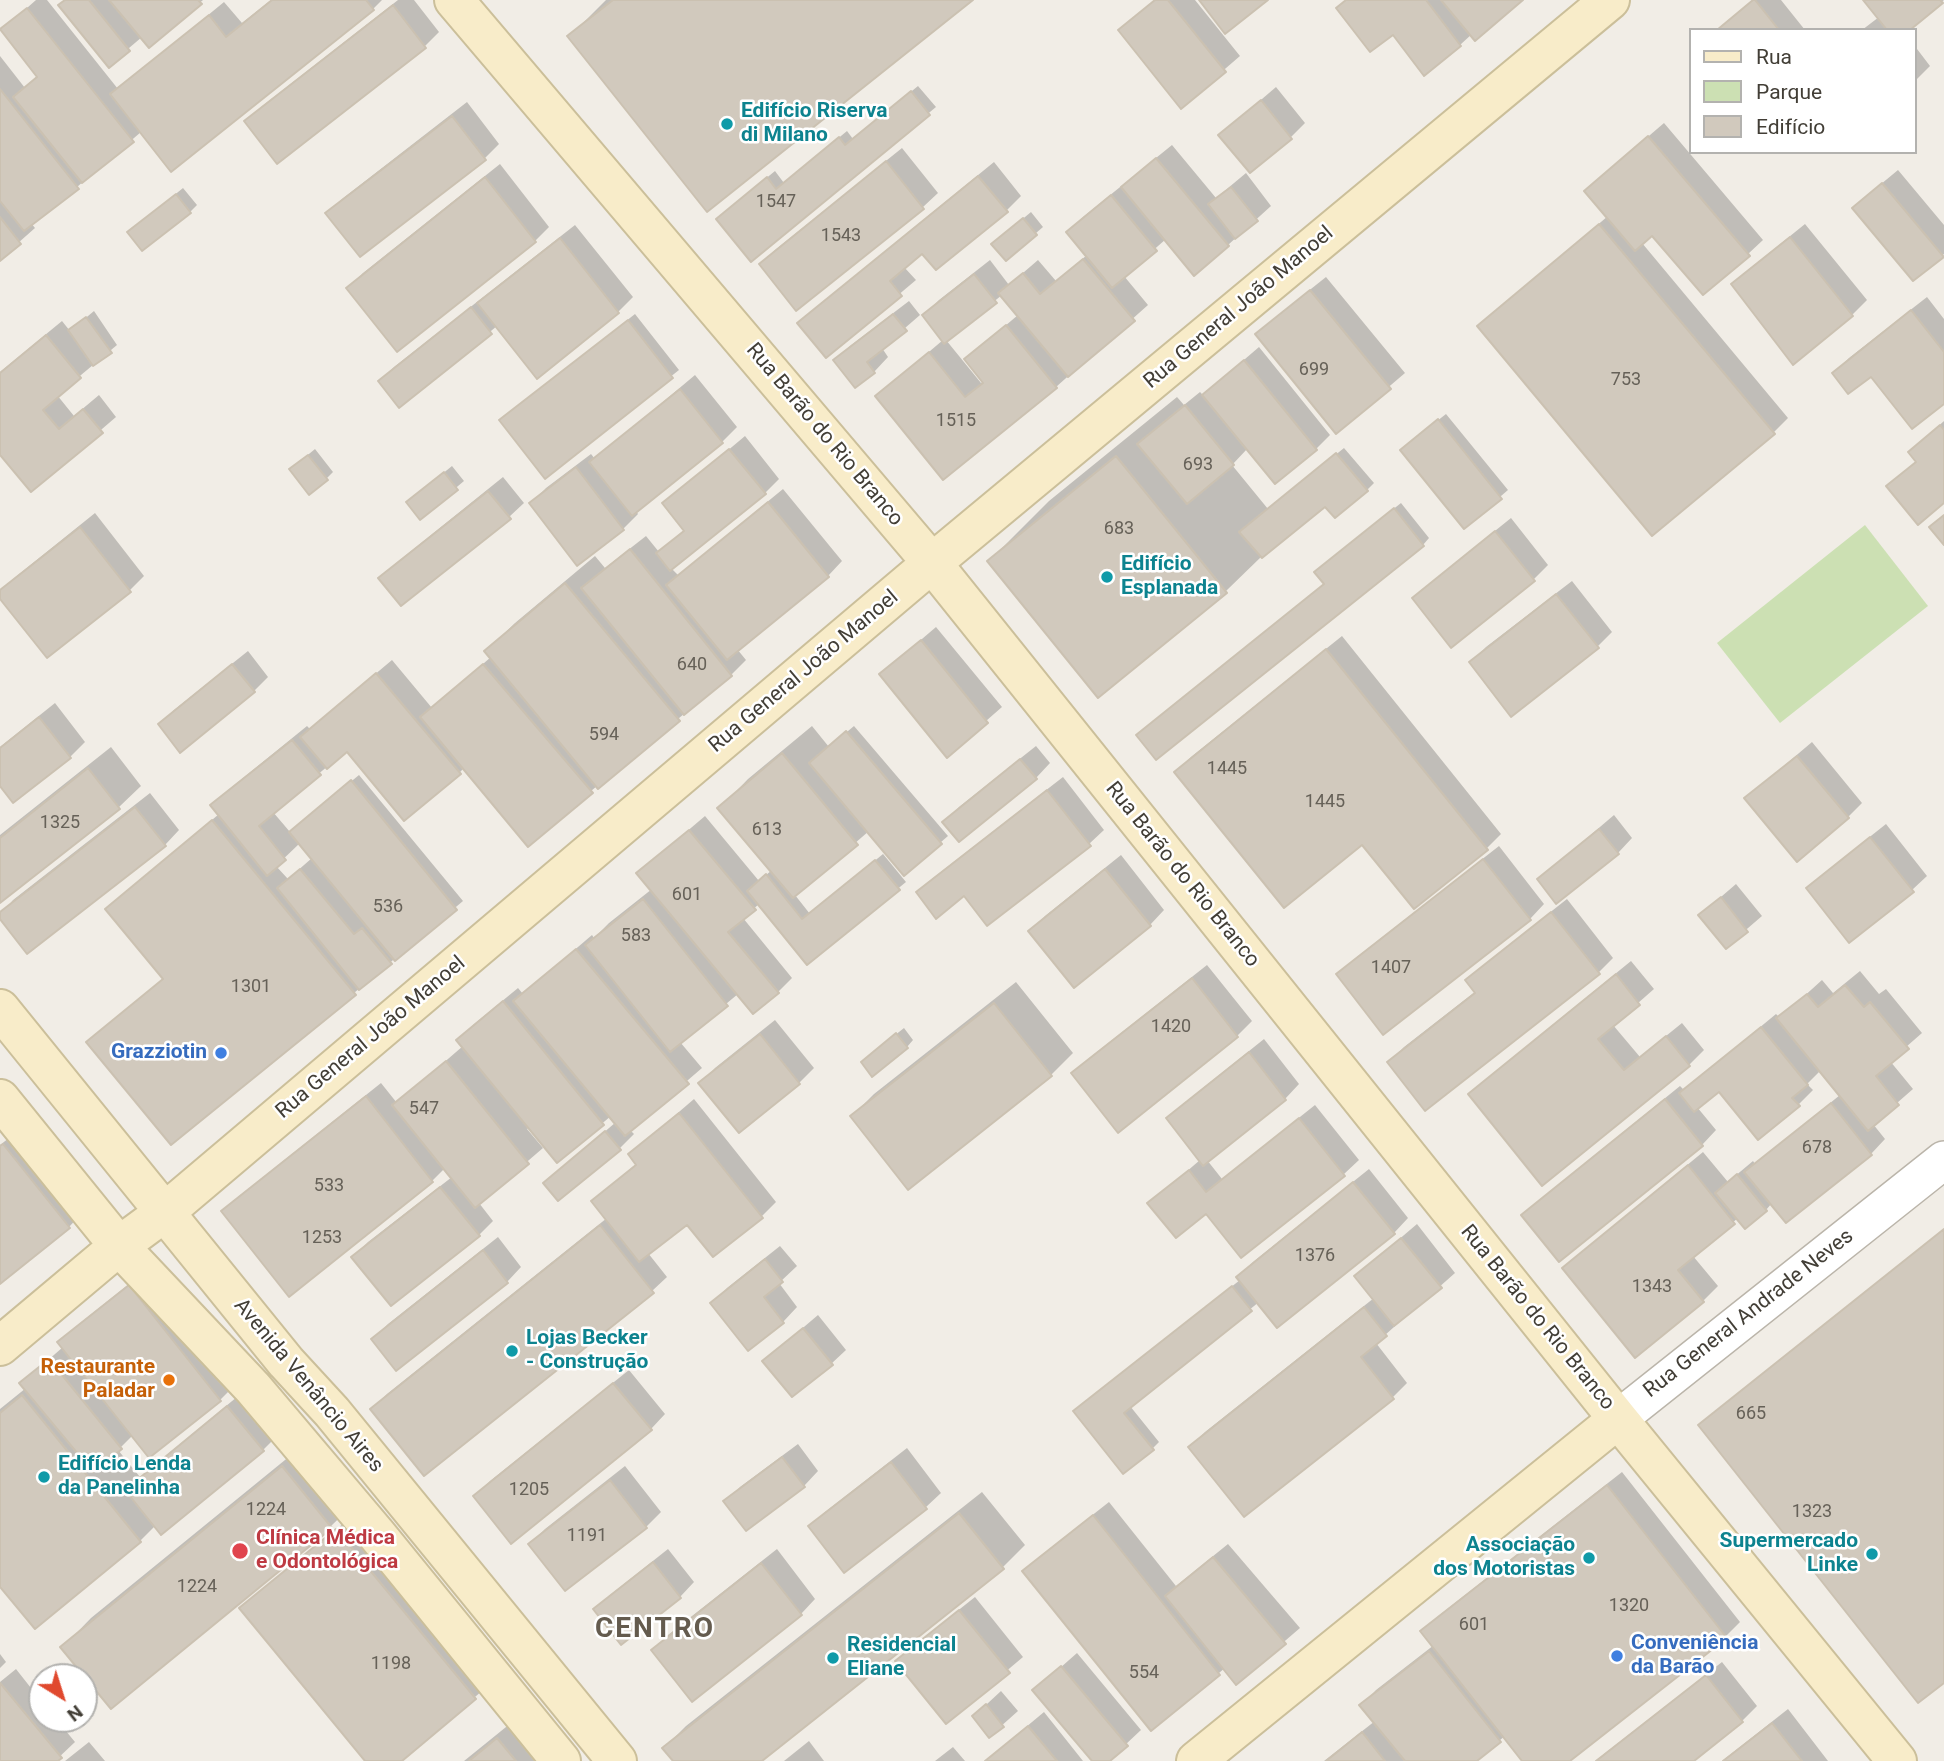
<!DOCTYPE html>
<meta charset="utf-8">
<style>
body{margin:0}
#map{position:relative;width:1944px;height:1761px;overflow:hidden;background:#f1ede6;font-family:Roboto,sans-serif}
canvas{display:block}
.legend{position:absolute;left:1689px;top:28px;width:228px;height:126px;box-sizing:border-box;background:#fff;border:2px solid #b3b2af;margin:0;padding:9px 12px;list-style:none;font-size:21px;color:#423e36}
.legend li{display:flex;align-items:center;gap:14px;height:35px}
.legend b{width:35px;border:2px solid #b3b2af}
.north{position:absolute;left:28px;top:1663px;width:70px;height:70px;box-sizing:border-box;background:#fff;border:2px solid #b3b2af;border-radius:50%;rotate:142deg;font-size:19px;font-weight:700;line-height:28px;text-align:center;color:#423e36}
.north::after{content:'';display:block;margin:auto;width:24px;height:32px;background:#e0492e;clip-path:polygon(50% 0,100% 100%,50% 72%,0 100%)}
</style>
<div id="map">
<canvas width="1944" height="1761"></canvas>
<ul class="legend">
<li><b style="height:9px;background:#f8ecc9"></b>Rua</li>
<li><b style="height:19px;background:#cce0b3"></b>Parque</li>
<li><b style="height:19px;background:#d1c9bd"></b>Edifício</li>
</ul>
<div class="north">N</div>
</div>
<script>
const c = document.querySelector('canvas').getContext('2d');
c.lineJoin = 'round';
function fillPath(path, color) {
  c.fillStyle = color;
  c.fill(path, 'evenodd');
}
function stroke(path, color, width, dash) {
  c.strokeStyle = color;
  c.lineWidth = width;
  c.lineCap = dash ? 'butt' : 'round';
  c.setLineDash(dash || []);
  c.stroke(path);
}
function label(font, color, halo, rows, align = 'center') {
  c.font = font + ' Roboto,sans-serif';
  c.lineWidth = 5;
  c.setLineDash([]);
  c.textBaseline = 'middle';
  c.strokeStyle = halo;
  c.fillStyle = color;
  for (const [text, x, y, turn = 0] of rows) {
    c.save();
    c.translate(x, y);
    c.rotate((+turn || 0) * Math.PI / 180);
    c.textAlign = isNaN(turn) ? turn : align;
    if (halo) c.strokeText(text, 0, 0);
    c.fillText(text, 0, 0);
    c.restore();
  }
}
fillPath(new Path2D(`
 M1865,525L1928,606L1780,723L1717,643Z`), '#cce0b3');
fillPath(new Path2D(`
 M36,0H47L118,89L224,2L242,23L271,0H382L373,9L141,132L77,187L31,223L35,228L0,259V56L25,88L38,75L2,30Z
 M66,0H203L149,46L142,37L109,65Z
 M398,0H414L439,32L425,46L246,122L261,107Z
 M606,0H970L570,36Z
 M1154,0H1195L1240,56L1182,106L1121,30Z
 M1346,0H1521L1472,34L1460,45L1393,32Z
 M1753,0H1781L1805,30H1717Z
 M1865,0H1944L1907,30H1862L1879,17Z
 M1914,45L1930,66L1914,82Z
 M918,86L936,107L752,260L725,212L775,171L784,183L847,131L853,139Z
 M1276,87L1305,123L1290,138L1220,135Z
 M467,102L499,144L484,159L328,213L342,199Z
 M1664,123L1763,240L1748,254L1652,233L1642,243L1788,418L1774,432L1479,326L1608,216L1601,177Z
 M1172,145L1216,198L1246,173L1271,206L1228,245L1166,239L1124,276L1148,305L1056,387L943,477L877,396L943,340L924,315L939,300L990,260L1009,285L1038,260L1056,281L1087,255L1068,232L1083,217ZM1002,295L1018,315L966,359L984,381L981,383L946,340Z
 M902,148L938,193L923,207L796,308L761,264L775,250Z
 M994,162L1021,196L1006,211L923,252L904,267L916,280L826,356L799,323L814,309Z
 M500,164L549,227L535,241L348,288L363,273Z
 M1898,170L1944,225V254L1914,279L1869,194Z
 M183,188L197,205L190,212L129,232Z
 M1031,212L1043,227L1006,259L1001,237Z
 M1805,224L1867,300L1852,315L1733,285L1748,270Z
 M575,225L633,297L618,312L497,326L400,406L380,381L394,367Z
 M1326,277L1405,373L1336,432L1257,334L1272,320Z
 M1927,297L1944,319V402L1871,374L1834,373L1849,358Z
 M909,301L920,315L882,348L888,357L874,372L836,360L850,346Z
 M94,311L117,345L57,395L74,416L99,395L116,417L31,490L0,452V372L62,321L70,331Z
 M635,314L679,370L546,476L509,413Z
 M1259,347L1330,435L1316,449L1248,448L1232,465L1268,509L1344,448L1374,483L1367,490L1326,504L1261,557L1226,591L1098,695L989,561L1049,501L1177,397L1184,405L1200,392L1203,395Z
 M695,375L737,427L722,442L636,511L638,514L623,529L577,564L531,503L546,488L591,454L595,459Z
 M1446,414L1508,490L1465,527L1409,443Z
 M1944,421V501L1888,486L1917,460L1910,452Z
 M745,436L779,479L765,493L671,568L678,575L783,489L842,561L828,576L737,649L746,660L731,675L591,791L464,768L459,773L347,750L273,812L290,832L359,775L463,901L354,993L89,1042L164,978L107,909L219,814L212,805L227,791L307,726L310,729L392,660L432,708L491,657L486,651L515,623L595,556L605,568L646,536L659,552L685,529L664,504ZM300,843L312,858L288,879L276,866Z
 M315,449L333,472L326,479L298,463Z
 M452,466L464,481L420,518L415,496Z
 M503,477L524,503L509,517L381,578L395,564Z
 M1401,503L1429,538L1423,545L1326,584L1323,565Z
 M95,513L144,576L130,590L0,596V592L13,579Z
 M1511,518L1548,565L1533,580L1414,598L1429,584Z
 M1572,581L1612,632L1597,647L1471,662L1486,647Z
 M936,627L1002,707L947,755L881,674Z
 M1342,636L1501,834L1487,848L1363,842L1176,772L1191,757Z
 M248,651L268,677L254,691L160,725L174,710Z
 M55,703L85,742L70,757L14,801L0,783V747Z
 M812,726L829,747L854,726L948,836L905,873L869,831L795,895L810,914L883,854L906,882L807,963L759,904L743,918L792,978L778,992L738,994L680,1042L702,1068L630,1130L634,1134L619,1149L545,1183L616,1122L611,1116L557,1161L530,1127L527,1129L543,1148L479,1203L493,1221L479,1235L353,1257L368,1242L452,1177L445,1168L432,1181L289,1295L223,1212L238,1197L381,1083L397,1103L463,1046L458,1040L473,1025L518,988L523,994L592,935L594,938L609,923L652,889L638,873L705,816L759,881L772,870L720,808L748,779Z
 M1812,742L1862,803L1848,817L1746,798Z
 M1036,746L1050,763L1036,778L945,822L959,807Z
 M111,747L141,786L119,807L0,900V835Z
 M1063,777L1104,830L1089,844L965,894L918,892L933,878Z
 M150,793L179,830L165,845L0,916L13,900Z
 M1614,815L1632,838L1618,853L1539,879Z
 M1886,824L1927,876L1912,890L1809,889L1823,874Z
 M1499,846L1544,904L1530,919L1338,974L1353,960Z
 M1121,855L1164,910L1150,925L1031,931L1045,916Z
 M1736,884L1762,916L1726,947L1700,915Z
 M1567,899L1613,958L1598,973L1389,1062L1404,1047L1476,991L1467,980L1482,966Z
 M1631,961L1654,989L1613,1025L1640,1057L1682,1023L1704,1050L1689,1065L1543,1184L1471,1095L1485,1080Z
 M1207,965L1252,1021L1237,1036L1119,1130L1073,1073L1088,1059Z
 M1860,971L1879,994L1886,989L1922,1033L1890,1061L1913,1089L1873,1124L1885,1139L1871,1154L1772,1203L1766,1210L1738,1218L1693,1256L1718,1286L1703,1301L1564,1268L1579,1254L1703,1152L1728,1182L1753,1161L1755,1164L1840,1095L1821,1070L1807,1084L1813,1090L1798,1105L1719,1089L1697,1107L1716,1130L1702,1145L1523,1216L1538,1201L1680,1086L1684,1090L1776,1014L1780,1018L1822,980L1833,993Z
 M1016,982L1073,1053L1051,1075L852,1116L874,1094Z
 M775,1020L814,1068L799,1083L739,1131L701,1083L715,1068Z
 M904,1028L913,1040L907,1047L870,1055Z
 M1264,1039L1299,1084L1285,1099L1207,1160L1222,1179L1315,1105L1359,1160L1344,1174L1241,1256L1206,1212L1150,1203L1200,1160L1168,1118L1183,1104Z
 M694,1099L776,1202L762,1216L687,1222L648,1253L667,1277L652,1291L372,1409L387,1394L607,1218L593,1201L637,1163L630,1154Z
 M18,1131L83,1212L69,1227L0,1281V1145Z
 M1369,1169L1408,1218L1394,1233L1259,1302L1130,1406L1159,1442L1153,1448L1082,1405L1240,1280L1238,1277L1253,1262Z
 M1417,1224L1455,1273L1376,1343L1407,1383L1393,1397L1190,1447L1205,1432L1374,1298L1356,1276Z
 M498,1237L521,1267L507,1282L373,1339L388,1324Z
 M780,1246L797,1266L779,1283L797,1307L783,1322L713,1303L727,1288Z
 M144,1272L235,1385L220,1400L150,1456L133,1435L118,1450L140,1477L243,1392L278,1435L263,1450L162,1532L156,1525L140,1541L35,1627L0,1584V1409L26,1388L22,1383L63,1347L59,1342L74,1328Z
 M818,1315L846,1350L831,1364L764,1361Z
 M629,1370L665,1414L651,1429L475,1496L490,1481Z
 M312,1438L360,1498L331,1526L111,1707L63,1647L91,1618Z
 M798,1444L818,1471L804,1486L726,1502L740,1487Z
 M907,1448L941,1493L926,1507L844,1571L810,1526L825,1512Z
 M625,1466L661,1512L646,1527L565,1589L530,1544L545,1529Z
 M1622,1472L1740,1622L1726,1636L1567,1761H1525L1505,1736L1474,1761H1324L1375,1721L1362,1705L1376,1690L1434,1645L1422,1631L1437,1617Z
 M982,1492L1025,1545L1003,1567L759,1761H675L664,1748L686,1726Z
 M1109,1502L1176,1586L1228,1544L1300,1628L1236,1683L1225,1668L1151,1729L1025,1571L1039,1557Z
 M344,1523L482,1691L399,1761H367L248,1602Z
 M668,1549L694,1582L680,1597L595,1609L610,1595Z
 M777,1549L815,1599L801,1614L653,1650L668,1635Z
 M975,1597L1023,1657L946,1722L897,1661L912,1647Z
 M1077,1653L1141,1730L1108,1761H1094L1035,1690Z
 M0,1654L6,1662L0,1668Z
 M1722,1662L1757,1706L1742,1721L1691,1761H1595Z
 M16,1669L42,1702V1719H56L75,1742L55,1761H0V1682Z
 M1001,1691L1018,1711L990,1736L974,1716Z
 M1788,1709L1828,1761H1722Z
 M527,1710L568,1761H464Z
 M1044,1712L1083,1761H988L1002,1747Z
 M809,1741L824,1761H784Z
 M89,1742L105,1761H65Z
 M953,1747L965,1761H935Z`), '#0003');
const building = new Path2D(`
 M65,0H89L130,51L109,68L58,5Z
 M109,0H198L202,4L149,48Z
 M272,0H366L374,10L171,172L110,94L209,15L226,37Z
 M613,0H973L707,212L567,36Z
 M1155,0H1168L1226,72L1181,109L1118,30Z
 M1199,0H1268L1225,34Z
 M1346,0H1426L1461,46L1424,76L1393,35L1370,52L1336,8Z
 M1441,0H1523L1475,41Z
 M1755,0L1779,30H1717L1753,0Z
 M1863,0H1940L1943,3L1910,30H1887Z
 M393,5L426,48L277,164L244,121Z
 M27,8L134,142L82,183L13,97L37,77L0,29Z
 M0,89L79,189L24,231L0,201Z
 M911,91L930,115L751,262L716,219L767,177L776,189L839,137L845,145Z
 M1261,100L1292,139L1250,173L1218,135Z
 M452,116L486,160L360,257L325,213Z
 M1648,136L1750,256L1703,295L1652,236L1635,251L1584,191Z
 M1156,158L1229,246L1194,276L1121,187Z
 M886,161L924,209L796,311L759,264Z
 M978,176L1008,212L936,270L922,254L890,281L902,296L826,358L797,323Z
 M485,177L536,242L397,352L346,288Z
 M1882,183L1944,257L1913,281L1852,208Z
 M1231,187L1258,221L1235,239L1208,204Z
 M176,194L191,213L142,251L127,232Z
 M1111,195L1157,251L1112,288L1066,232Z
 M0,217L21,244L0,261Z
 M1023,218L1037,235L1006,261L991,244Z
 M1599,224L1775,434L1652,536L1477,326Z
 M1790,237L1853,316L1793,365L1731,284Z
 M560,238L619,313L537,379L477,303Z
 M1083,259L1135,321L1068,377L998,293L1023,273L1040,294Z
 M974,274L997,303L944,344L922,315Z
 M1310,290L1391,389L1336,434L1255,334Z
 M471,307L492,334L399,408L378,381Z
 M1911,310L1944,352V404L1912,429L1871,377L1848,394L1832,373Z
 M893,314L907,331L867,362L875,373L855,388L833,360Z
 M86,317L112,353L93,366L68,330Z
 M628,320L673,378L545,479L499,420Z
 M1006,325L1057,388L943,480L875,396L929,352L965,397L983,383L964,359Z
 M46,335L81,378L43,410L59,429L83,409L103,433L31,492L0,455V373Z
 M1244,360L1317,450L1275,484L1202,395Z
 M680,389L723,443L632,516L589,462Z
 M1185,405L1234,465L1187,504L1137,444Z
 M1438,419L1502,499L1464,529L1400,450Z
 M1940,425L1944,430V503L1918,525L1886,486L1916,462L1908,452Z
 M729,449L766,494L670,571L656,553L684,531L662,503Z
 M1336,453L1368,491L1335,518L1325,507L1262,558L1239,532Z
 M308,455L328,480L309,495L289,469Z
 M1116,456L1227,593L1098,698L987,561Z
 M576,467L624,530L577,566L529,503Z
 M444,472L458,490L420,520L406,502Z
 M488,491L511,519L401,606L378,578Z
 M768,502L829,577L727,660L666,585Z
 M1394,508L1424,546L1156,760L1136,735L1324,584L1314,572Z
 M1944,515V545L1929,527Z
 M80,527L131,592L47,658L0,599V590Z
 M1495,531L1535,581L1451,648L1412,598Z
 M630,549L732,676L684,715L581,588Z
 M565,583L680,721L598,789L484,651Z
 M1556,594L1599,648L1511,717L1469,662Z
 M921,640L988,723L947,758L879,674Z
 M1326,649L1488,850L1414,909L1362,845L1284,908L1174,772Z
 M232,664L255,692L180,753L158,724Z
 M483,664L593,793L528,847L420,717Z
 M376,673L461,774L404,821L347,752L327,769L300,737Z
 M39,717L71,758L13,803L0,786V748Z
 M846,731L942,844L904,876L809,763Z
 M292,740L321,775L259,826L286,860L267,876L210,805Z
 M782,753L858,845L793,898L717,808Z
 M1797,756L1849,818L1797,862L1744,798Z
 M1020,759L1037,779L959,842L942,822Z
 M88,768L120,809L0,903V838Z
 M351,780L457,910L395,961L289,832Z
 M1047,790L1091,846L987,926L964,896L936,919L916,892Z
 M135,807L166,846L27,954L0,919V912Z
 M212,820L356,995L171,1145L86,1042L163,979L105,909Z
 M1599,829L1619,854L1556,904L1537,879Z
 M689,830L756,910L728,932L779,993L753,1014L636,873Z
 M1870,837L1914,892L1849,943L1806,888Z
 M1483,859L1531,920L1383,1035L1336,974Z
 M875,860L900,890L807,965L747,891L766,874L802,919Z
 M300,869L354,934L362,928L392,964L359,990L277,888Z
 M1105,869L1151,926L1074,988L1028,931Z
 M1721,897L1748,932L1726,949L1698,915Z
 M643,899L728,1006L670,1052L585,945Z
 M1551,912L1600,974L1425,1111L1387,1062L1475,993L1465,980Z
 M576,949L689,1084L625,1136L513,1001Z
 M1616,974L1640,1005L1598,1039L1624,1070L1666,1036L1690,1066L1542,1186L1468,1094Z
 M1192,978L1238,1037L1118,1133L1071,1073Z
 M1845,985L1864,1007L1870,1002L1909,1049L1876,1076L1899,1105L1868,1131L1776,1018L1807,994L1818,1007Z
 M503,1001L604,1125L557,1163L456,1040Z
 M994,1003L1052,1076L908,1190L850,1116Z
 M1761,1027L1808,1085L1792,1098L1800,1106L1758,1140L1719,1092L1694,1112L1679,1093Z
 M896,1033L908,1048L872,1077L861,1062Z
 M760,1034L800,1084L739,1133L698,1083Z
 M1249,1052L1286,1100L1203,1166L1166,1118Z
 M446,1061L529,1164L475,1208L392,1105Z
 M366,1096L433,1182L289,1297L221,1211Z
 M1665,1099L1703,1146L1559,1262L1521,1215Z
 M1831,1103L1872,1155L1786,1223L1744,1172Z
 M679,1113L763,1218L713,1257L687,1225L639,1262L591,1201L636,1165L628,1154Z
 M1299,1118L1345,1176L1241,1258L1206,1214L1176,1238L1147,1203L1189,1170L1206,1192Z
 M605,1131L621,1150L558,1201L543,1183Z
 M3,1144L70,1228L0,1284V1146Z
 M1688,1165L1735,1224L1678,1270L1704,1302L1635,1358L1562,1268Z
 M1737,1174L1767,1211L1745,1229L1715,1193Z
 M1353,1182L1395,1234L1277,1328L1236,1277Z
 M440,1187L480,1236L391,1306L351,1257Z
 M600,1225L654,1293L424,1476L370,1409Z
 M1944,1229V1683L1918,1703L1698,1425Z
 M1401,1238L1442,1288L1394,1326L1354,1276Z
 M483,1250L508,1283L396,1371L371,1339Z
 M765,1259L783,1282L764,1297L784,1323L748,1351L710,1303Z
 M129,1285L221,1401L149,1458L57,1342Z
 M1232,1286L1252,1311L1124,1413L1154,1450L1123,1474L1073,1411Z
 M1364,1307L1387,1336L1361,1357L1394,1399L1244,1517L1188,1447Z
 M803,1328L833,1365L792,1397L762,1361Z
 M49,1359L122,1449L93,1472L19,1383Z
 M613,1383L652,1430L511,1544L473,1496Z
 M22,1395L141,1542L35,1629L0,1587V1413Z
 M227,1406L264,1451L161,1535L125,1490Z
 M782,1457L805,1487L746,1531L723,1501Z
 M891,1462L927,1509L844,1573L808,1526Z
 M282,1466L332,1528L111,1709L60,1647Z
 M610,1480L647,1528L565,1591L528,1544Z
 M1607,1485L1727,1638L1570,1761H1522L1420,1631Z
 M959,1513L1004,1569L762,1761H673L662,1748Z
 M1093,1515L1220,1675L1151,1731L1022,1571Z
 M336,1529L476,1699L402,1761H365L239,1608Z
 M1213,1557L1286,1644L1236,1685L1165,1596Z
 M653,1562L681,1598L621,1645L593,1609Z
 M761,1563L802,1615L692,1702L651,1650Z
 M959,1610L1010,1673L946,1724L895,1661Z
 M1429,1651L1501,1742L1477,1761H1405L1359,1705Z
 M1061,1666L1128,1746L1110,1761H1092L1032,1690Z
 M1706,1675L1743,1722L1694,1761H1596Z
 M0,1683L62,1758L58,1761H0Z
 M986,1704L1004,1727L989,1738L972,1716Z
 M1772,1723L1802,1761H1723Z
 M1028,1726L1057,1761H985Z
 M1362,1732L1385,1761H1326Z
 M497,1738L516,1761H469Z`);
fillPath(building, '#d1c9bd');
stroke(building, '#cbc1b1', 2);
const street = new Path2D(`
 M1618,1419L1944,1160`);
const secondary = new Path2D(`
 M454,0L932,563L1618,1419L1897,1761
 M0,1009L286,1362L332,1412L617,1761
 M0,1099L119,1246L253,1388L378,1536L561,1761
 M0,1346L119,1246L165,1212L932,563L1610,0
 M1196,1761L1618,1419`);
stroke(street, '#bbb5aa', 40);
stroke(secondary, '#cbbf9a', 42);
stroke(street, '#fff', 37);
stroke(secondary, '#f8ecc9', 38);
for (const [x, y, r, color] of [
 [727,124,7,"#0f9aa8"],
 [1107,577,7,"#0f9aa8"],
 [221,1053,7,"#3f7fe0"],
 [512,1351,7,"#0f9aa8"],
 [169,1380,7,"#e8710a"],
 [44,1477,7,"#0f9aa8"],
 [240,1551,9,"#e0444e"],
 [1872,1554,7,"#0f9aa8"],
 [1589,1558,7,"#0f9aa8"],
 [1617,1656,7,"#3f7fe0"],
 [833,1658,7,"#0f9aa8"]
]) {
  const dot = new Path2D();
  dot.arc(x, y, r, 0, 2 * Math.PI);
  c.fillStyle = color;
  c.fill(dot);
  stroke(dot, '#fff', 2.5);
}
label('18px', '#666158', null, [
 ["1547",776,202],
 ["1543",841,236],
 ["699",1314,370],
 ["753",1626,380],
 ["1515",956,421],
 ["693",1198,465],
 ["683",1119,529],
 ["640",692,665],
 ["594",604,735],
 ["1445",1227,769],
 ["1445",1325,802],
 ["1325",60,823],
 ["613",767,830],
 ["601",687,895],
 ["536",388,907],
 ["583",636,936],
 ["1407",1391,968],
 ["1301",251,987],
 ["1420",1171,1027],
 ["547",424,1109],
 ["678",1817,1148],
 ["533",329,1186],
 ["1253",322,1238],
 ["1376",1315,1256],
 ["1343",1652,1287],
 ["665",1751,1414],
 ["1205",529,1490],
 ["1224",266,1510],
 ["1323",1812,1512],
 ["1191",587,1536],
 ["1224",197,1587],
 ["1320",1629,1606],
 ["601",1474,1625],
 ["1198",391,1664],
 ["554",1144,1673]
]);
label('bold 21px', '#0d838f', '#fff', [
 ["Edifício Riserva",741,112],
 ["di Milano",741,136],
 ["Edifício",1121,565],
 ["Esplanada",1121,589],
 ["Lojas Becker",526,1339],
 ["- Construção",526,1363],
 ["Edifício Lenda",58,1465],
 ["da Panelinha",58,1489],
 ["Supermercado",1858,1542,"right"],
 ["Linke",1858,1566,"right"],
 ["Associação",1575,1546,"right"],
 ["dos Motoristas",1575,1570,"right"],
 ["Residencial",847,1646],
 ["Eliane",847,1670]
], 'left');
label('21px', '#423e36', '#fff', [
 ["Rua General João Manoel",1239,308,-40],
 ["Rua Barão do Rio Branco",824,435,50],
 ["Rua General João Manoel",804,672,-40],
 ["Rua Barão do Rio Branco",1182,875,51],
 ["Rua General João Manoel",371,1038,-40],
 ["Rua General Andrade Neves",1749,1314,-38],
 ["Rua Barão do Rio Branco",1537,1318,51],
 ["Avenida Venâncio Aires",308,1386,50]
]);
label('bold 21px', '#366cbe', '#fff', [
 ["Grazziotin",207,1053],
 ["Conveniência",1631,1644,"left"],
 ["da Barão",1631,1668,"left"]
], 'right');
label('bold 21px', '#c56008', '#fff', [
 ["Restaurante",155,1368],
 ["Paladar",155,1392]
], 'right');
label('bold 21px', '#be3a42', '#fff', [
 ["Clínica Médica",256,1539],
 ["e Odontológica",256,1563]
], 'left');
c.letterSpacing = '2px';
label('bold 28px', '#645b4e', '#fff', [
 ["CENTRO",655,1630]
]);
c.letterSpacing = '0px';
</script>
